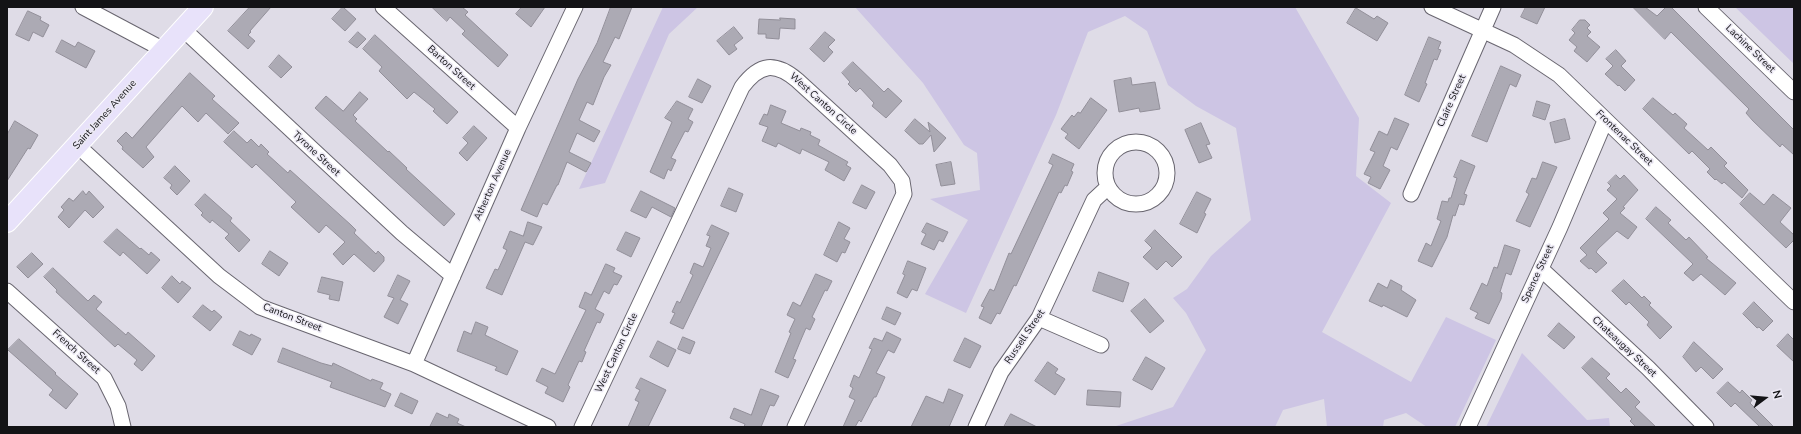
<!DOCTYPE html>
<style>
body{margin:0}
#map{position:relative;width:1801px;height:434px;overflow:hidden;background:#dfdce7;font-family:"Nunito Sans",sans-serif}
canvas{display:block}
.frame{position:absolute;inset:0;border:8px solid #131316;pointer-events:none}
.north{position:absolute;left:1745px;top:378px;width:40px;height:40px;-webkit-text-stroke:3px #ece9f4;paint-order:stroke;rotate:74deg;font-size:11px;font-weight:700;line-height:16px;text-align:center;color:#131316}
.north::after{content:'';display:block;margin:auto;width:14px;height:18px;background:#131316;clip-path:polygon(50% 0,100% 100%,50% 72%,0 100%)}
</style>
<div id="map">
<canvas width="1801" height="434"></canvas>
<div class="frame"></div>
<div class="north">N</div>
</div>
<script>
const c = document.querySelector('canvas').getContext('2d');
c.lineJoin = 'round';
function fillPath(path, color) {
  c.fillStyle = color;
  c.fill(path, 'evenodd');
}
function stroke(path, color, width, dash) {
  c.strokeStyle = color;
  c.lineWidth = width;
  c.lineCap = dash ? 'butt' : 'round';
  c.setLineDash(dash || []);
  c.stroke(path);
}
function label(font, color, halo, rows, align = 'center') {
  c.font = font + ' "Nunito Sans",sans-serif';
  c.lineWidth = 3;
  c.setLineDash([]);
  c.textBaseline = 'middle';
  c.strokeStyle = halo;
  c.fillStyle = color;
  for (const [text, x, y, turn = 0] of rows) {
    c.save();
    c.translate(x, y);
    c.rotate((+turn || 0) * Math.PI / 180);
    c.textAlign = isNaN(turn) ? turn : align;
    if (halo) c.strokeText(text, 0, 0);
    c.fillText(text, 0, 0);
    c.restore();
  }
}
fillPath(new Path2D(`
 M663,7H698L669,34L605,183L579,189Z
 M855,7H1295L1359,118L1356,176L1391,203L1322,332L1411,382L1446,317L1496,340L1455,427H1427L1406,413L1384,420L1383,427H1327L1324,399L1283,410L1275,427H1113L1173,407L1206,350L1186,313L1173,298L1187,289L1211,256L1251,220L1236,128L1196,106L1168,85L1147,31L1125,16L1088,32L1056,115L966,313L925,294L968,220L930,199L980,190L977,153L964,145L923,83Z
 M1735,7H1794V64Z
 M1522,353L1587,420L1609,418L1610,427H1486Z`), '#cdc5e4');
const building = new Path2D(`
 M250,7H271L250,31L251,32L248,35L255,41L248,49L228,31Z
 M343,7L356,19L345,31L332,19Z
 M432,7H462L468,12L465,15L508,55L498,67L462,34L465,31L450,17L447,21Z
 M522,7H545L531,27L516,14Z
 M611,7H632L619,39L615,37L603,62L611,65L604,77L593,105L587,102L579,120L600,131L594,142L577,133L569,152L591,163L586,172L567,162L558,185H557L547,205L543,203L537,217L521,210L578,79L597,43Z
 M1526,7H1545L1537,24L1521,17Z
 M1633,7H1645L1657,16L1666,7H1671L1794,130V155L1782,144L1780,147L1753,121L1746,113L1749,109L1671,32L1665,39Z
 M1356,8L1374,19L1377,16L1388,23L1377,41L1347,23Z
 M28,11L41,17L40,20L49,25L43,37L33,32L29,41L16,35Z
 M780,18L795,19V29L780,28L779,39L766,38V34H758L759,19L780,20Z
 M1580,20H1585L1590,25L1587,28L1591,32L1587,36L1600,47L1587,62L1574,51L1577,47L1569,40L1575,33L1572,30Z
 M734,27L743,38L734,45L737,49L729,55L717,41Z
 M358,32L366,39L357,48L349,42Z
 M825,32L835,40L828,47L833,52L824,62L810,49Z
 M375,35L458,112L447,124L433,111L435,109L414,92L407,99L379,71L382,67L363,49Z
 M1429,37L1441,42L1438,49L1441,50L1437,60L1434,59L1425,83L1427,84L1419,102L1405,95Z
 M62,40L75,47L78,42L95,51L86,68L56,52Z
 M1616,50L1626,61L1621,66L1635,80L1625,91L1619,85L1618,86L1605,74L1613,66L1606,59Z
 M279,55L292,67L281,78L269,67Z
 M853,62L884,92L888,88L902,101L886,118L872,106L874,103L860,88L856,92L848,84L850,82L842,73Z
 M1501,66L1521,75L1516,87L1510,84L1487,142L1472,136Z
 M190,73L215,96L212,99L239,123L228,134L206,113L198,122L182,106L146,147L154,157L143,168L122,149L123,147L117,141L126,132L132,138Z
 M1131,78L1132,85L1155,82L1160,109L1140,112L1139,108L1119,112L1114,81Z
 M698,79L711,86L702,103L689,97Z
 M360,92L368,99L353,115L357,119L355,121L388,152L389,151L407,168L406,169L455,214L444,226L315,108L326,96L343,111Z
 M1091,98L1107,110L1079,149L1065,138L1068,134L1061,129L1072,115L1074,117L1078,112L1080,113Z
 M1653,98L1673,115L1675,113L1687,124L1684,128L1708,150L1711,147L1727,163L1724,166L1748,190L1742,198L1724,182L1722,184L1716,179L1715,180L1707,172L1710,169L1692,151L1689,154L1643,109Z
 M677,101L693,109L688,119L693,122L688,132L685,131L671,158L676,160L671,171L668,169L664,179L650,172L672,122L665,118Z
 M1537,101L1550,105L1545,120L1533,116Z
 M771,105L786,111L781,123L800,131L801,128L811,132L810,135L820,140L818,145L848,162L846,165L851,168L844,181L825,170L829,162L802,149L800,154L778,143L776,147L762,141L768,127L759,124L764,114L767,115Z
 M1395,118L1409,124L1397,150L1391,147L1383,166L1390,170L1380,189L1368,183L1371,177L1364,174L1375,152L1370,150L1379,131L1387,135Z
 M915,119L930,132L928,122L946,138L934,152L931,135L923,144H919L905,131Z
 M1565,119L1570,139L1555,143L1550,123Z
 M15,121L38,135L30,149L28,148L7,181V135Z
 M1201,123L1210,144L1206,145L1212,158L1199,163L1185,130Z
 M474,126L487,138L467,161L459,153L468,143L463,138Z
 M234,131L247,143L251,139L259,147L261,144L269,152L267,154L288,173L290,170L351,225L356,230L354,233L376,254L378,251L384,257V261L374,272L354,254L343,265L333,254L345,242L326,225L319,233L291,207L296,202L256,164L252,168L224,142Z
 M1053,154L1074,164L1071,171L1073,172L1067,186L1065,185L1061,193L1059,192L1016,286L1014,285L1000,314L997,313L991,324L979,318L984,307L981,306L990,289L994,291L1009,253L1011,254L1053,165L1049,163Z
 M1461,160L1475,166L1464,194L1467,195L1464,205L1459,204L1455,216L1453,215L1447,237L1432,267L1418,261L1426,243L1431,246L1441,221L1437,219L1442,201L1448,202L1449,198H1451L1457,178L1454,177Z
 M951,162L955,184L941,186L936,165Z
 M1543,162L1557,167L1530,227L1516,221L1529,194L1526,192L1532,178L1536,179Z
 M175,166L190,181L177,195L170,188L172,185L164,178Z
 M1616,175L1620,179L1624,175L1638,190L1623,207L1625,208L1620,213L1637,227L1628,239L1617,231L1598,249L1596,252L1607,263L1596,273L1591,268L1589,269L1580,261L1587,255L1580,248L1609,219L1603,213L1617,199L1607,190L1611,186L1608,183Z
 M862,185L875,192L866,209L853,203Z
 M729,188L743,194L736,212L721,206Z
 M83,191L86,195L89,191L104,207L93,218L85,210L69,228L58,217L64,210L61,207L69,198L73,201Z
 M641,191L675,208L671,217L652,207L646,218L631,211Z
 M1197,192L1211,199L1204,213L1206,214L1197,233L1180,224Z
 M1750,193L1764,205L1773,194L1791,208L1780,222L1794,235V240L1786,248L1740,204Z
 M205,194L232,218L230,221L250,240L239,252L225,238L229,234L212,220L210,223L201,215L203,213L195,205Z
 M1656,207L1671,220L1668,223L1686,240L1689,237L1708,257L1706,258L1736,283L1725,295L1701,274L1693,281L1684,273L1693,264L1646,219Z
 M528,222L542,227L533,245L525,242L502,295L486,288L495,269L498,270L507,250L503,248L510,231L523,236Z
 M839,222L850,228L844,239L850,242L845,253L842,252L837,262L824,255Z
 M927,223L948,232L943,242L939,240L934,250L921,244L926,234L922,232Z
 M712,225L729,233L683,329L670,323L675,313L672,312L677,301L680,303L693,275L690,273L694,263L703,267L711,248L706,246L710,236L707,235Z
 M117,229L140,249L141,248L149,255L151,252L160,260L147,274L123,252L120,256L104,242Z
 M1155,230L1182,257L1172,267L1166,261L1157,270L1143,257L1152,248L1145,241Z
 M626,232L640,238L631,257L617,250Z
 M1505,245L1520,250L1511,275L1506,273L1500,292L1502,293L1501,299L1489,324L1475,318L1478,313L1470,309L1482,283L1487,286L1494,267L1497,268Z
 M270,251L288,263L279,276L262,264Z
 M32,253L43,264L28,278L17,267Z
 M908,261L926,268L917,291L912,289L907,298L897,293L905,275L903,274Z
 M606,264L615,268L613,272L622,276L617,285L614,284L609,294L604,291L595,309L604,314L600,323L597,322L584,351L586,352L582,362L579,361L568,385L570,387L563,402L545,393L548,387L536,381L542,368L555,374L586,310L579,307L585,292L591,295Z
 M53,268L88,301L94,295L102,302L96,309L126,335L128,332L155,356L142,371L134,364L137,360L118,344L115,347L56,292L57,290L44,277Z
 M1099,272L1129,283L1123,302L1093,291Z
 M816,274L832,281L827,291L825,290L812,317L815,319L810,330L806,328L800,342L793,359L796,360L788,378L775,372L791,333L789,332L795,319L787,315L793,302L800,306Z
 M398,275L410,281L400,300L408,304L398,324L384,317L394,298L388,296Z
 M172,276L180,284L182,281L191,288L178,303L162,288Z
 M322,277L343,282L339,301L329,299L330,295L318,292Z
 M1391,280L1402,286L1401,290L1416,300L1407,317L1383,305L1382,307L1369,301L1378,283L1387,288Z
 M1624,280L1642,298L1644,296L1651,303L1649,305L1672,327L1660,339L1647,325L1649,322L1629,302L1626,305L1612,291Z
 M1145,299L1164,321L1150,333L1131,311Z
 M1754,302L1773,321L1763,331L1759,327L1757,328L1743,314Z
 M203,305L212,312L214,310L222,317L210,331L193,317Z
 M887,307L901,313L895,325L882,319Z
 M476,322L488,327L485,335L518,351L507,375L495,370L497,367L457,351L464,331L471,334Z
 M1559,323L1575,337L1564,349L1548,336Z
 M240,331L250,336L251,334L261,339L252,355L233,345Z
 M887,332L901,339L894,353L888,350L876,373L885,377L876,397H874L861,422L859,420L855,427H843L855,400L849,397L853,388L850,386L854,375L859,378L872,349L869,348L874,338L882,341Z
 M1788,334L1794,340V362L1777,346Z
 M683,337L695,342L690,354L678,349Z
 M965,338L981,346L970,368L954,361Z
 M19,339L56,373L55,374L78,394L66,409L49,395L53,390L8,350Z
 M658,341L676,350L668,367L650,357Z
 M1694,342L1723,369L1713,379L1701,367L1696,372L1683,357Z
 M283,348L321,363L332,366L333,363L371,381L372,379L383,383L380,389L391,394L385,407L330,387L332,382L278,362Z
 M1146,357L1165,368L1152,390L1133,380Z
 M1592,358L1610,374L1606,378L1621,393L1626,388L1640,402L1635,407L1656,427H1636L1630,421L1632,419L1582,368Z
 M1048,362L1058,369L1055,373L1065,379L1055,395L1035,381Z
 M641,378L666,390L648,427H628L639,402L635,400L640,390L636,388Z
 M1728,382L1740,393L1742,390L1752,400L1750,403L1774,427H1760L1735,403L1731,407L1717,393Z
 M761,389L779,396L774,406L770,405L761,427H744L745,424L730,418L734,408L751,415Z
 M949,389L963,395L949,427H911L926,396L943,403Z
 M1088,390L1121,392L1120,407L1087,405Z
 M401,393L418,401L412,414L395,406Z
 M437,413L448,418L449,414L459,419L457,423L466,427H430Z
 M1011,414L1037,427H1004Z`);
fillPath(building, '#acaab4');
stroke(building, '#928f99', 1);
const minor = new Path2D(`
 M83,7L164,50
 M383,7L518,128
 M1432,7L1514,45L1559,75L1794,302
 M1706,7L1794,92
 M183,29L402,233L453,276
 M1105 173a31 31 0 1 1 62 0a31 31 0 1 1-62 0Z
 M77,145L219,276L260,307L414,364L548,427
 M1411,194L1493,7
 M1541,269L1648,368L1706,427
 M7,291L104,378L118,406L123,427
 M1039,318L1101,345
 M414,364L518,128L575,7
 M582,427L742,87C760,63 775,62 797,80L890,165L902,181L904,194L795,427
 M976,427L1001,372L1039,318L1094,200L1108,187
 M1468,427L1560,227L1605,121`);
const major = new Path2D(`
 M7,222L203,7`);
stroke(minor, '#696670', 17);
stroke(major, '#fff', 22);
stroke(minor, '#fff', 15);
stroke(major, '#e8e2fa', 20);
label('10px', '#131316', '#ece9f4', [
 ["Lachine Street",1750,49,44],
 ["Barton Street",451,68,42],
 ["Claire Street",1452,101,-66],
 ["West Canton Circle",823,104,42],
 ["Saint James Avenue",105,115,-48],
 ["Frontenac Street",1624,138,44],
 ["Tyrone Street",316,154,43],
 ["Atherton Avenue",493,185,-66],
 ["Spence Street",1538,274,-65],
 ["Canton Street",292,318,21],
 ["Russell Street",1025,337,-56],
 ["Chateaugay Street",1624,347,43],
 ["French Street",76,352,42],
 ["West Canton Circle",617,353,-65]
]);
</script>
